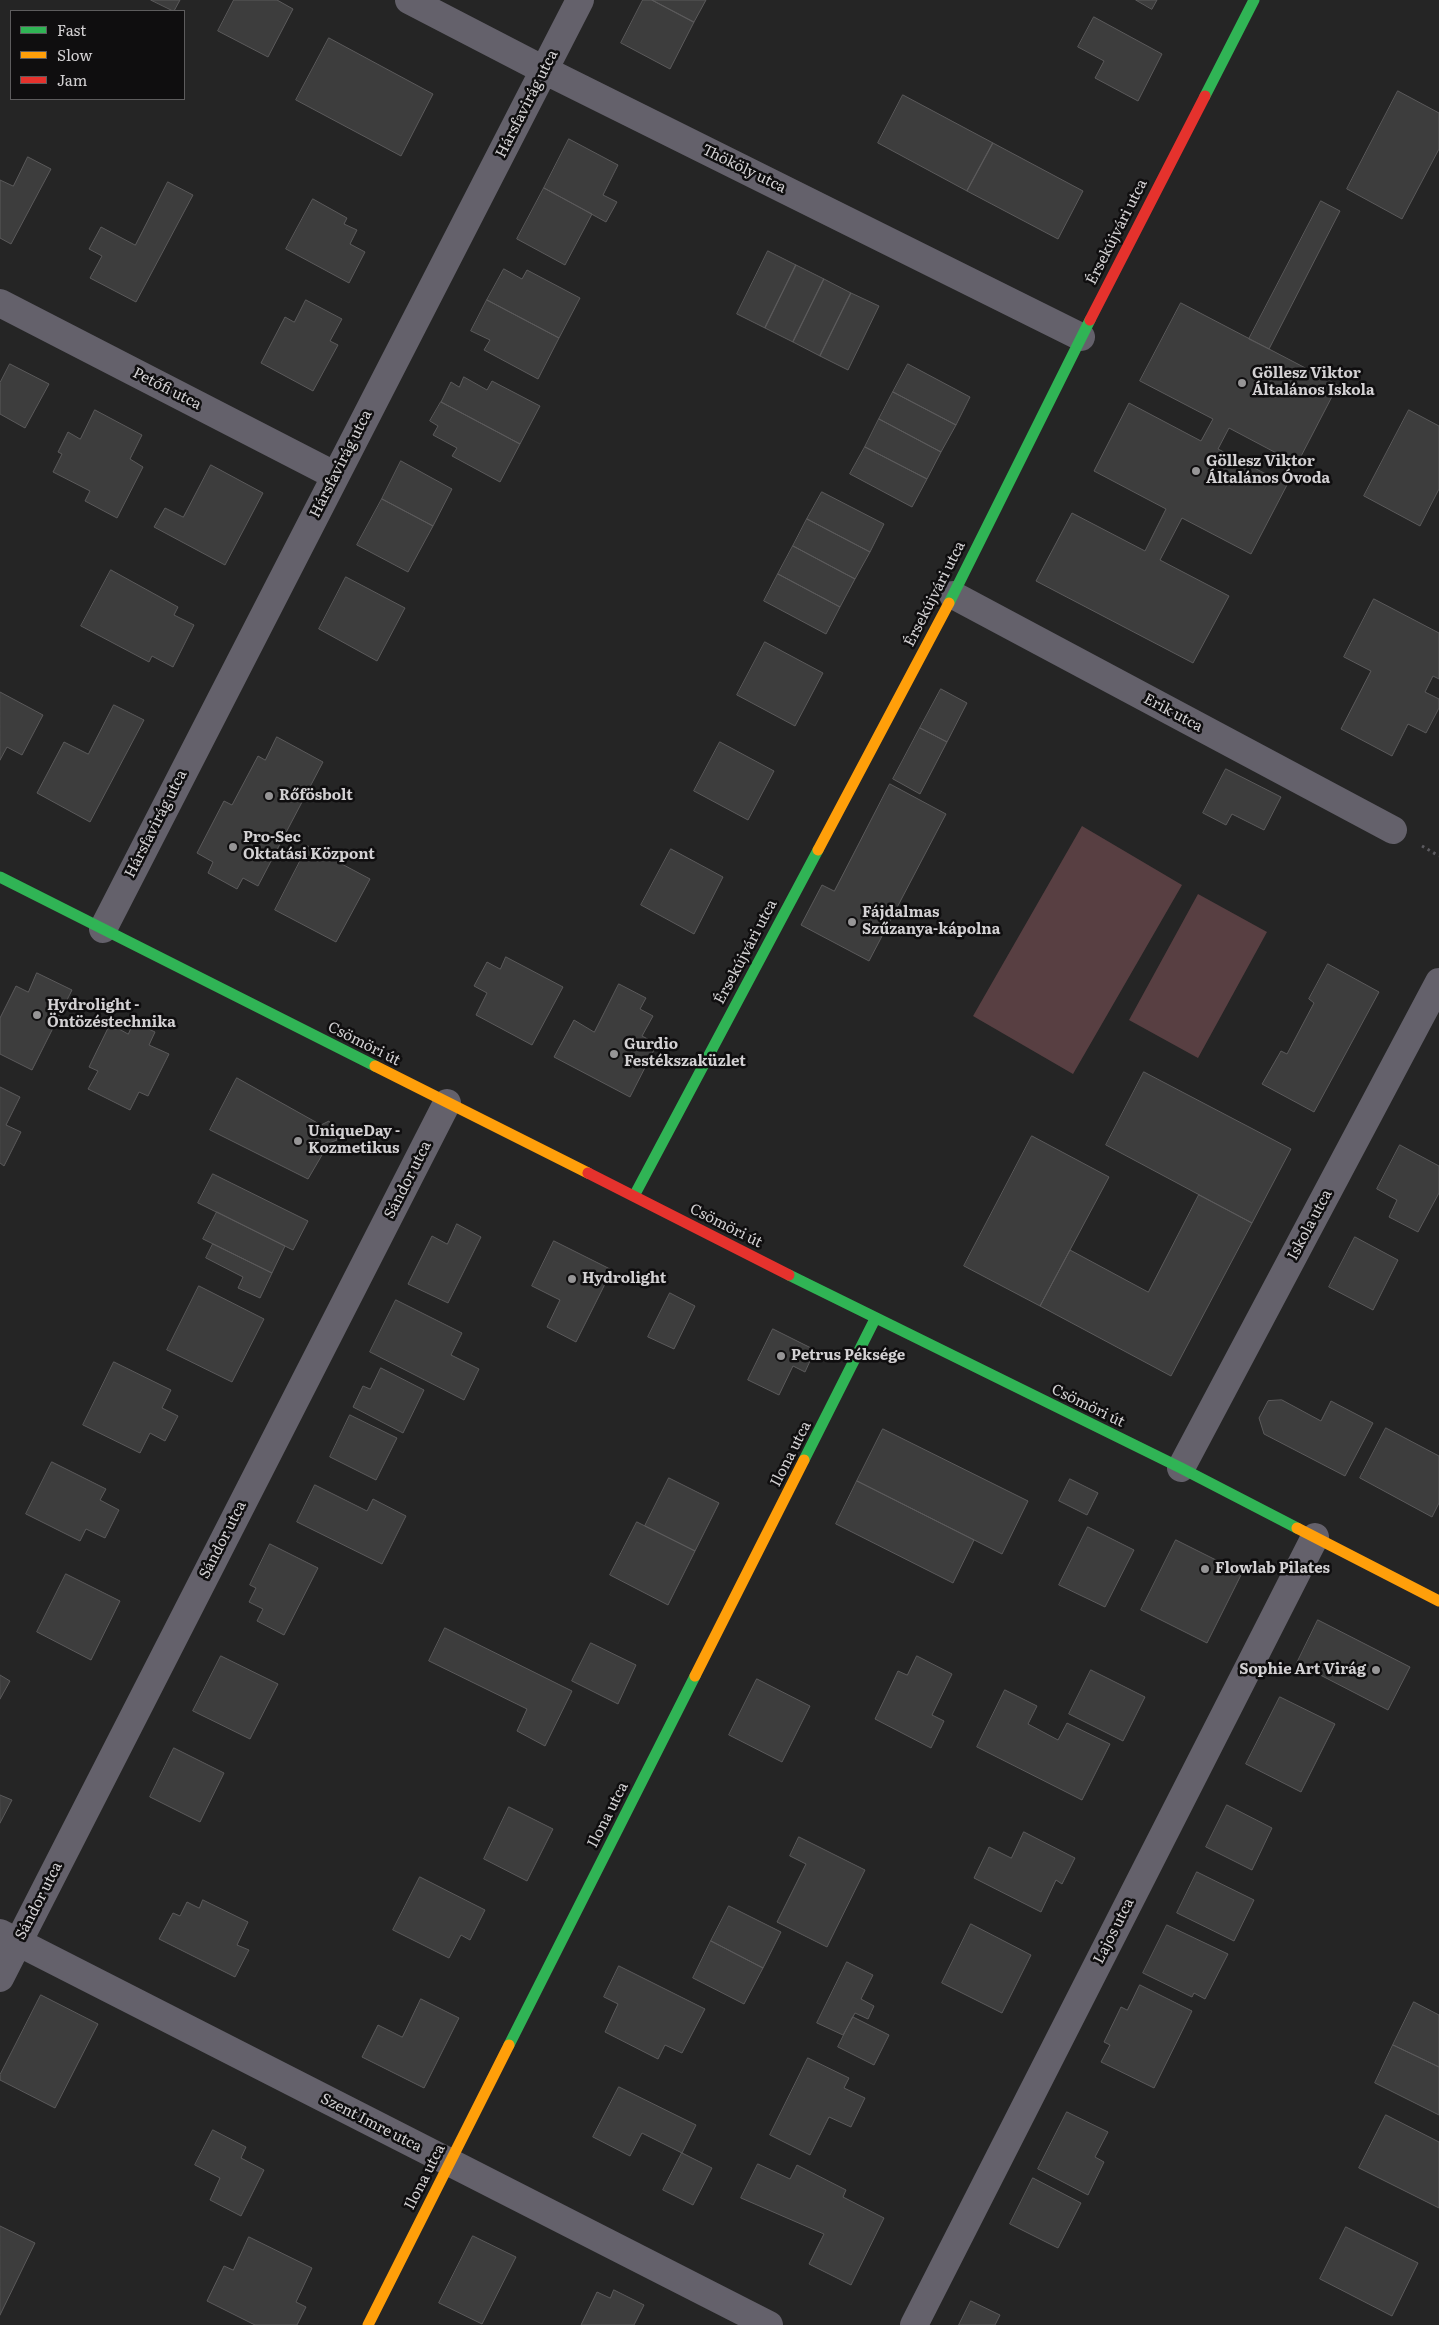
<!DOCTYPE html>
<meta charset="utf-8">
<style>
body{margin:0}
#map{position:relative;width:1439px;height:2325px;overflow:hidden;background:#252525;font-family:Literata,serif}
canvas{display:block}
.legend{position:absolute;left:10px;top:10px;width:175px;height:90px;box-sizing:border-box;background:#0f0e0f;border:1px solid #5d5c5d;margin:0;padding:6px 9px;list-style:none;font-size:15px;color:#d3d1d3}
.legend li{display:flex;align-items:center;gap:10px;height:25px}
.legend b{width:25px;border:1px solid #5d5c5d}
</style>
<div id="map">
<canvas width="1439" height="2325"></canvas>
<ul class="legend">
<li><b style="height:6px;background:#30b455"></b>Fast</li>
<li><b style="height:6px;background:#ff9f0a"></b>Slow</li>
<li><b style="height:6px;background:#e5322d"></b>Jam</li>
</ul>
</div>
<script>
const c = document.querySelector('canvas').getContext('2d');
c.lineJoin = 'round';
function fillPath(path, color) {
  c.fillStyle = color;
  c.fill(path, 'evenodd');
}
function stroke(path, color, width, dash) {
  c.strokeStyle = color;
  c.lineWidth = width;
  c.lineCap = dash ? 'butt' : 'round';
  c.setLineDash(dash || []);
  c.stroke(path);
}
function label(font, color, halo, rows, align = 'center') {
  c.font = font + ' Literata,serif';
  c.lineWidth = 5;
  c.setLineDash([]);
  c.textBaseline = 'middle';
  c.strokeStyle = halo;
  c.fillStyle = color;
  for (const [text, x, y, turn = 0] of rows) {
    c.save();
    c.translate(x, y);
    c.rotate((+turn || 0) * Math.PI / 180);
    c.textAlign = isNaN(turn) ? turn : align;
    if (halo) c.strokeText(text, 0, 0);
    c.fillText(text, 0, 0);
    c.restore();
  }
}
fillPath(new Path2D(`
 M1082,826L1182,885L1073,1074L973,1016Z
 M1198,894L1267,932L1198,1058L1129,1020Z`), '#583f42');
const building = new Path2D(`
 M151,0H180L174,11Z
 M234,0H277L293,9L268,57L218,31Z
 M643,0H652L694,22L670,69L621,43Z
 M652,0H706L694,22Z
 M1136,0H1157L1152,9Z
 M1094,17L1162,54L1138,101L1095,78L1104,61L1078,47Z
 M329,38L433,94L401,156L296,100Z
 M1398,91L1439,113V149L1402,219L1347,189Z
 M903,95L993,143L967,191L878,143Z
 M569,139L618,165L603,195L617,202L606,222L544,188Z
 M993,143L1083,191L1058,239L967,191Z
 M28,157L51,169L11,244L0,238V180L13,186Z
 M168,182L193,195L136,302L90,278L102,256L89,249L101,227L135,245Z
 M544,188L592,214L565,265L517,239Z
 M313,199L347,218L344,224L357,230L350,244L365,252L349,283L286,249Z
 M1321,201L1340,211L1269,349L1249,339Z
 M768,251L796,265L765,328L737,314Z
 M796,265L824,279L793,342L765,328Z
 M504,269L522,279L527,270L580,298L559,338L487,300Z
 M824,279L851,293L820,356L793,342Z
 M851,293L879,306L848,370L820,356Z
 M306,300L342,319L330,341L338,345L313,391L261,363L285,317L294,322Z
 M487,300L559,338L538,379L484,350L490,340L471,331Z
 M1181,303L1338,385L1297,464L1229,428L1218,449L1287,485L1251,554L1182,518L1160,560L1229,596L1193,663L1036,581L1072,513L1145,551L1166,509L1094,471L1129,403L1201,441L1213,419L1140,381Z
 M10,364L49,384L25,428L0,414V383Z
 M908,364L970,397L956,425L893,392Z
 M464,377L487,390L492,381L540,406L520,444L441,402L451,382L459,387Z
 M893,392L956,425L941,452L879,419Z
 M441,402L520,444L500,482L452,456L457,448L433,435L438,426L430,421Z
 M95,410L142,435L130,459L143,467L117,518L85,501L90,491L53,472L62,454L58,452L68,432L80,439Z
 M1409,410L1439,426V489L1420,526L1364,496Z
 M879,419L941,452L927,479L865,447Z
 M865,447L927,479L912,507L850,474Z
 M401,461L452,489L433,526L382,499Z
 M211,465L263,493L225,565L154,527L165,508L183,517Z
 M822,492L884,524L870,552L807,519Z
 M382,499L433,526L408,572L357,545Z
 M807,519L870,552L855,579L793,546Z
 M793,546L855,579L840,607L778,574Z
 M111,570L178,607L174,615L194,625L173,667L152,656L149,662L81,626Z
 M778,574L840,607L826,634L764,601Z
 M346,577L405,608L377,661L319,629Z
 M1374,599L1439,633V679L1433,676L1425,692L1439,699V708L1426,733L1408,724L1392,756L1341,729L1371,671L1344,657Z
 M765,642L823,673L795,726L737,695Z
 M941,689L967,703L947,742L920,728Z
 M0,692L43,715L22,755L7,747L0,760Z
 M114,705L144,720L90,822L37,793L64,742L88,754Z
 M920,728L947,742L920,794L893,779Z
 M277,737L323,762L258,886L243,878L237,889L208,873L213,862L197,853L224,801L232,805L258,756L265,760Z
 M720,742L774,771L748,820L694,791Z
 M1226,769L1281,797L1264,830L1232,814L1226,825L1203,813Z
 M890,784L946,814L869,961L801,925L822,885L834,891Z
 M308,846L370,879L336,942L275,910Z
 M671,849L723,877L694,934L641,905Z
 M506,957L563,987L532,1045L476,1015L487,993L474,986L487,962L500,969Z
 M1328,964L1379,992L1314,1112L1262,1084L1281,1051L1287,1054L1314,1003L1309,999Z
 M37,973L72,990L32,1070L0,1054V1018L16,986L28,992Z
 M619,984L646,998L640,1009L653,1016L642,1036L657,1044L630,1097L554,1057L574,1020L594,1032Z
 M134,1022L155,1032L149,1045L169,1054L148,1096L139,1092L130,1110L88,1089L98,1071L89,1067L110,1024L128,1034Z
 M1144,1072L1291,1149L1252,1223L1106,1145Z
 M237,1078L321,1125L329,1121L337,1140L329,1143L308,1179L210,1130Z
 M0,1087L20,1097L6,1125L21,1132L4,1166L0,1163Z
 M1032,1136L1109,1177L1040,1306L964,1266Z
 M1400,1145L1439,1166V1193L1418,1232L1389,1217L1397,1200L1377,1189Z
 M213,1174L308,1221L293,1250L198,1203Z
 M1199,1195L1252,1223L1171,1376L1040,1306L1070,1250L1148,1292Z
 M217,1212L285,1246L272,1273L203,1239Z
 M457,1224L481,1237L448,1303L408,1284L432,1236L447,1244Z
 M1355,1237L1398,1260L1373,1310L1329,1287Z
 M554,1241L612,1270L576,1342L547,1327L560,1300L532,1286Z
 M213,1244L272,1273L260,1298L238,1288L243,1277L206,1258Z
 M199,1286L264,1319L232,1382L167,1350Z
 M670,1293L695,1306L674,1349L648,1337Z
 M396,1300L462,1333L451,1355L479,1369L464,1400L370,1352Z
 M773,1329L815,1350L805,1372L793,1366L779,1395L748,1380Z
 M114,1362L171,1390L162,1408L178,1416L165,1441L150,1433L140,1453L83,1425Z
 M381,1368L424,1390L403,1433L353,1407L363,1386L370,1389Z
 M1282,1400L1321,1421L1331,1401L1373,1423L1345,1476L1264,1434L1259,1418L1268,1401Z
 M350,1415L397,1438L376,1480L330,1457Z
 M1386,1428L1439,1456V1503L1432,1517L1360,1478Z
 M883,1429L1028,1501L1002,1554L857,1481Z
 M52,1462L106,1489L100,1500L119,1510L105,1538L86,1529L80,1541L26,1514Z
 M669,1478L719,1503L695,1551L645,1526Z
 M1070,1479L1098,1493L1087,1515L1059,1501Z
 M857,1481L974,1540L953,1583L836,1524Z
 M315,1485L367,1511L373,1499L406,1516L382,1564L297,1522Z
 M637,1522L695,1551L668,1605L610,1575Z
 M1088,1527L1134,1550L1105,1607L1059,1585Z
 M1176,1540L1242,1573L1207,1643L1141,1610Z
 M270,1544L318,1568L284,1635L257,1621L263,1609L249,1602L256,1588L250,1585Z
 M66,1574L120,1601L91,1660L37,1632Z
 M1318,1620L1410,1667L1388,1710L1297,1663Z
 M445,1628L572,1691L545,1746L517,1731L527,1709L429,1661Z
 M591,1643L636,1665L618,1704L572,1681Z
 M221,1656L278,1684L250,1739L193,1711Z
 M917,1656L952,1674L932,1715L944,1721L931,1748L875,1719L898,1671L907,1675Z
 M1091,1670L1145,1697L1123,1741L1069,1714Z
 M0,1675L10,1681L0,1699Z
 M757,1679L810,1706L782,1762L729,1735Z
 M1005,1690L1037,1706L1028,1724L1058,1740L1067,1723L1110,1744L1082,1800L977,1747Z
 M1280,1697L1335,1724L1301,1792L1246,1764Z
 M174,1748L224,1773L200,1822L150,1797Z
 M0,1795L12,1800L0,1823Z
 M1227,1805L1272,1828L1252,1870L1206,1847Z
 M509,1807L553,1829L527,1881L484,1859Z
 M1024,1832L1075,1858L1062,1884L1056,1880L1041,1912L974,1878L989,1847L1011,1858Z
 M799,1837L865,1870L827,1947L777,1922L806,1864L790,1856Z
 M1197,1872L1254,1900L1234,1941L1177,1913Z
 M420,1877L485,1910L470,1940L461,1935L449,1958L393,1930Z
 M203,1900L248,1922L237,1945L249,1950L235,1977L159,1939L173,1913L180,1916L187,1902L199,1908Z
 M729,1906L781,1932L763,1968L711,1941Z
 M971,1924L1031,1955L1002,2013L942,1983Z
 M1167,1925L1228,1954L1205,1999L1194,1993L1192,1997L1143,1973Z
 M711,1941L763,1968L744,2004L693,1978Z
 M847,1962L873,1975L861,1999L874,2006L868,2019L855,2013L843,2035L817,2023Z
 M619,1966L705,2009L682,2053L665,2045L658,2059L605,2032L618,2004L604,1997Z
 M1140,1985L1192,2011L1154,2088L1101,2062L1110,2045L1104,2042L1121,2007L1127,2010Z
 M41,1995L98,2024L55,2108L0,2080V2075Z
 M421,1999L459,2018L424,2088L362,2057L378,2025L402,2037Z
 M1414,2002L1439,2015V2067L1393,2045Z
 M853,2017L889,2035L874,2065L838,2047Z
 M1393,2045L1439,2067V2115L1375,2083Z
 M808,2058L849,2078L844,2088L865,2098L851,2127L829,2117L810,2155L770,2135Z
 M619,2087L696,2125L682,2153L642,2133L630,2156L593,2137Z
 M1067,2112L1108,2132L1095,2157L1104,2162L1088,2195L1038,2169Z
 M1386,2115L1439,2142V2208L1359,2168Z
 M213,2130L246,2147L241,2158L264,2170L241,2216L210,2200L220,2178L195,2165Z
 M682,2153L712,2168L693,2205L663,2190Z
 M758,2164L790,2179L797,2165L846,2190L843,2197L884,2218L851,2285L809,2264L824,2234L741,2198Z
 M1033,2178L1081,2203L1058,2248L1010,2224Z
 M0,2226L35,2243L0,2315Z
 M1346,2227L1418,2263L1392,2316L1320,2279Z
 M473,2236L516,2257L482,2324L439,2303Z
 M249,2237L312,2268L296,2302L306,2307L297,2325H255L207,2301L224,2266L233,2270Z
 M614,2290L644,2305L634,2325H581L597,2292L610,2298Z
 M971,2301L1000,2315L995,2325H959Z`);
fillPath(building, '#3d3d3d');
stroke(building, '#5b5a5b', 1);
stroke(new Path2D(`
 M1422,846L1439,856`), '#5c5b60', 3, [2.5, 4]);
stroke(new Path2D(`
 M409,0L544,70L1081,337
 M0,303L334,475
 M953,595L1393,830
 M103,929L580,0
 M1181,1468L1439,982
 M0,1933L769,2325
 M0,1978L447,1103
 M914,2325L1315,1537`), '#64616b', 28);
stroke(new Path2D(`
 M1205,96L1254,0
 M949,603L1090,320
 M0,877L375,1066
 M634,1196L818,850
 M789,1275L1181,1468L1297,1528
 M804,1460L875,1319
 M509,2045L695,1676`), '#30b455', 11);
stroke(new Path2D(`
 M818,850L949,603
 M375,1066L588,1173
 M1297,1528L1439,1601
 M695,1676L804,1460
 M368,2325L509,2045`), '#ff9f0a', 11);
stroke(new Path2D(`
 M1090,320L1205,96
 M588,1173L789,1275`), '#e5322d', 11);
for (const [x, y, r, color] of [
 [1242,383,5,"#969596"],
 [1196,471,5,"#969596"],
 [269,796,5,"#969596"],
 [233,847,5,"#969596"],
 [852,922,5,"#969596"],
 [37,1015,5,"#969596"],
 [614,1054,5,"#969596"],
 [298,1141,5,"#969596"],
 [572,1279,5,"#969596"],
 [781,1356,5,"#969596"],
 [1205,1569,5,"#969596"],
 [1376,1670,5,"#969596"]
]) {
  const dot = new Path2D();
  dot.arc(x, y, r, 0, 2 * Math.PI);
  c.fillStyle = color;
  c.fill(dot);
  stroke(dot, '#0f0e0f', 2);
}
label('15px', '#d3d1d3', '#0f0e0f', [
 ["Hársfavirág utca",527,104,-63],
 ["Thököly utca",744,169,26],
 ["Érsekújvári utca",1117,232,-63],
 ["Petőfi utca",167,389,27],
 ["Hársfavirág utca",341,464,-63],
 ["Érsekújvári utca",935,594,-63],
 ["Erik utca",1173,713,28],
 ["Hársfavirág utca",156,824,-63],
 ["Érsekújvári utca",746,952,-62],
 ["Csömöri út",364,1044,27],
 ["Sándor utca",408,1180,-63],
 ["Iskola utca",1310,1225,-62],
 ["Csömöri út",726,1226,27],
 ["Csömöri út",1088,1406,26],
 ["Ilona utca",791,1454,-63],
 ["Sándor utca",223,1540,-63],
 ["Ilona utca",608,1815,-63],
 ["Sándor utca",39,1901,-63],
 ["Lajos utca",1114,1931,-63],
 ["Szent Imre utca",371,2123,27],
 ["Ilona utca",425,2177,-63]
]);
label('bold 15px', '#d3d1d3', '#0f0e0f', [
 ["Göllesz Viktor",1252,374],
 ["Általános Iskola",1252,391],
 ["Göllesz Viktor",1206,462],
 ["Általános Óvoda",1206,479],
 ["Rőfösbolt",279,796],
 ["Pro-Sec",243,838],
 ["Oktatási Központ",243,855],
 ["Fájdalmas",862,913],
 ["Szűzanya-kápolna",862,930],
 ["Hydrolight -",47,1006],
 ["Öntözéstechnika",47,1023],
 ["Gurdio",624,1045],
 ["Festékszaküzlet",624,1062],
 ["UniqueDay -",308,1132],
 ["Kozmetikus",308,1149],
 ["Hydrolight",582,1279],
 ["Petrus Péksége",791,1356],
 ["Flowlab Pilates",1215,1569],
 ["Sophie Art Virág",1366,1670,"right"]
], 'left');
</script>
